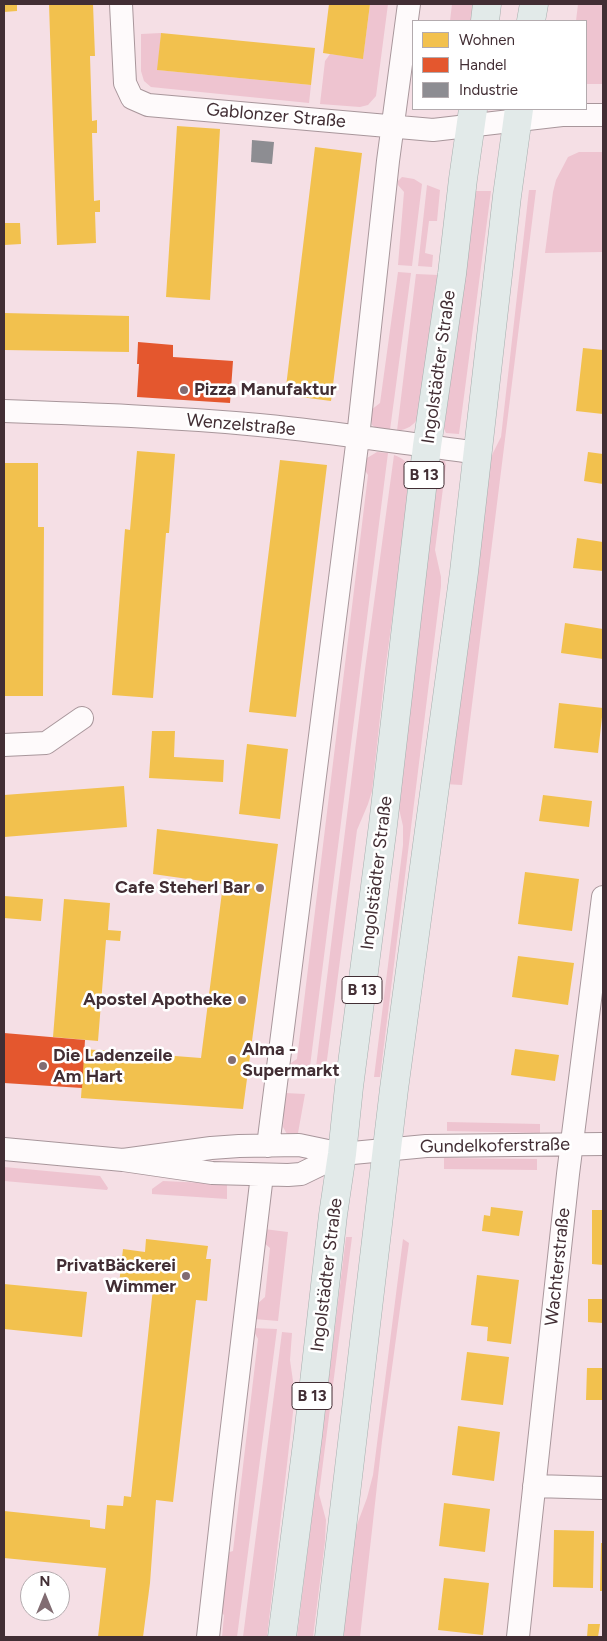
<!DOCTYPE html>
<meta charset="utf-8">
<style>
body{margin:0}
#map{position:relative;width:607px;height:1641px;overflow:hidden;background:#f5dfe5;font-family:Figtree,sans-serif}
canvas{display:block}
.frame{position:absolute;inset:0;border:5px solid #422e34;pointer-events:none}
.legend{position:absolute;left:412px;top:20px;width:175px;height:90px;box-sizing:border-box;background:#fff;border:1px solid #b3abae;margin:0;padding:6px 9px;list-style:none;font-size:15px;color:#422e34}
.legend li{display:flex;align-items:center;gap:10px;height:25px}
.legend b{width:25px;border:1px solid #b3abae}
.north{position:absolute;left:20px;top:1571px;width:50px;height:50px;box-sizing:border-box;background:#fff;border:1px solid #b3abae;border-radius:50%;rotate:0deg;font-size:14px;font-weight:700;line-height:20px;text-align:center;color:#422e34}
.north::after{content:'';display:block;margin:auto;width:18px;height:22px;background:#816c72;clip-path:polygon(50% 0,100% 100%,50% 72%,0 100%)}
</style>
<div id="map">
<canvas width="607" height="1641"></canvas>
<div class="frame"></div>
<ul class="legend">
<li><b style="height:14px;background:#f2c14e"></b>Wohnen</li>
<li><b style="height:14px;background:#e4572e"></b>Handel</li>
<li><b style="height:14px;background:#8d8d92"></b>Industrie</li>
</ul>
<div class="north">N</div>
</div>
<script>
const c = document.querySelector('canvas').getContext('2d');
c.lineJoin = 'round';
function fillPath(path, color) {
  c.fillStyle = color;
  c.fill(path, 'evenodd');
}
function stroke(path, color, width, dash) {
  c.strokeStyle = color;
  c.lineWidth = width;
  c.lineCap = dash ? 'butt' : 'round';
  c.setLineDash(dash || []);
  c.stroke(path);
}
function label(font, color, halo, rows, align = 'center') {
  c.font = font + ' Figtree,sans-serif';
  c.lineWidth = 5;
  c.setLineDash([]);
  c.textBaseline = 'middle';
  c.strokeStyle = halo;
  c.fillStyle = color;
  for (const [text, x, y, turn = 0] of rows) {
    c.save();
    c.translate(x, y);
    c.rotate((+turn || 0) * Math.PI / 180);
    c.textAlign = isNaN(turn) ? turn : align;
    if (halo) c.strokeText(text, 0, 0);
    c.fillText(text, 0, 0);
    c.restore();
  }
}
fillPath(new Path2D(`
 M370,4H388L376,96L368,105L360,107L320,104L325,61L330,54L363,58Z
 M452,4H473L471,21H450Z
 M578,4H603V84H586V21H576Z
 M161,33L158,70L311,85L309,103L151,87L144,81L141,71V34Z
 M579,152H603V252L545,253L553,192L556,180L568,157Z
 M402,177L414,179L422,184L412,266L398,265L404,192L398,185V181Z
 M427,185L440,190L437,221H429L425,253L433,255L432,267L418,266Z
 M529,190H536L462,785L444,784L486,467L501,437Z
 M474,191H491L459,434L446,433L444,429Z
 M398,272L411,273L390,430L375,427L372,425L371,410L380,403Z
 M416,274L438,275L419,417C413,426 408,429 397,431Z
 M377,452L388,453L309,1074H287L288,1065L297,1059L368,475L364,469L367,458Z
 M394,455C403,458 409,463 412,473L385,671L372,791L368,804L357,830L325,1075H315L365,669Z
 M442,461H445L446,465L435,550L441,577V586L380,1077H374L403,845V826L397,800L439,463Z
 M285,1093L305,1094L298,1133L288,1136L283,1127Z
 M447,1122L540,1124V1133L447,1131Z
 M444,1158L537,1159V1170L444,1169Z
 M4,1167L100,1176L108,1188L107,1190L4,1181Z
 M163,1181L227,1184V1199L152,1194V1189Z
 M264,1229L288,1232L278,1321L254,1319L255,1306L265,1297L270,1248L263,1242Z
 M346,1237H352L319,1494L326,1520L325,1541L313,1637H297Z
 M403,1239L409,1243L382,1441L360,1637H343L355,1530L367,1498L373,1475Z
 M252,1328L277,1329L237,1637H222L224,1615L218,1609L223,1554L233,1551L258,1339Z
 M282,1332L292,1333L290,1360L295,1395L267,1637H243Z`), '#eec4d0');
fillPath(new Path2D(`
 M4,4H17V11L4,12Z
 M49,4H93L95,56H90L92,121L97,120V133H92L94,201L100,200V212H95L96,243L57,245Z
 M329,4H370L363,59L323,53Z
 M161,33L315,48L311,85L157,70Z
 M177,126L220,129L210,300L166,297Z
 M315,147L362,153L331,401L285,395Z
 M4,223H20L21,244L4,245Z
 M4,313L129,316V352L4,350Z
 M583,348L603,350V414L576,411Z
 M137,451L175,454L169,533H166L153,698L112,695L125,529L130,530Z
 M588,452L603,454V484L584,481Z
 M280,460L327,465L296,717L249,712Z
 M4,463H38V527H44L43,696H4Z
 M577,538L603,542V571L573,568Z
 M565,623L603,629V659L561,653Z
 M559,703L603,708L598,753L554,748Z
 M152,731H175L174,757L224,760L223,782L149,778Z
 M247,744L288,749L280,819L239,814Z
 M124,786L127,827L4,837V795Z
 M543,795L592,801L589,827L539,821Z
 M157,829L278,844L243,1109L81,1098L84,1049L201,1058L223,884L153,874Z
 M525,872L579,879L572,931L518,924Z
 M4,896L43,899L41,921L4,918Z
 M64,899L110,903L108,930L121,931L120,941L106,940L98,1041L53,1037Z
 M518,956L574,963L568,1005L512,997Z
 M515,1049L559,1055L555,1081L511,1075Z
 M491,1207L523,1211L519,1236L482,1231L484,1215L490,1216Z
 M592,1210H603V1265L592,1264Z
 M146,1239L208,1246L206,1259H211L207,1301L196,1300L173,1502L156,1500L150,1583L143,1637H98L106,1568L4,1558V1511L90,1520V1527L105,1529L107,1505L123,1506L124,1496L131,1497L153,1288L119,1284L123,1249L145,1252Z
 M477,1275L519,1280L511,1344L487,1341L488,1327L471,1325Z
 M4,1284L87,1292L82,1337L4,1329Z
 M588,1299H603V1323L588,1322Z
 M467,1352L509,1357L503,1405L461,1400Z
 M587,1368H603V1400H586Z
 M458,1426L500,1432L494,1481L452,1475Z
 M444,1503L490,1509L485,1552L439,1546Z
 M554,1530L594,1531L593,1588L553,1587Z
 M601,1543H603V1591H600Z
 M444,1578L489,1583L483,1635L438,1630Z
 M588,1624H600L598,1637H587Z`), '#f2c14e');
fillPath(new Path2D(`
 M138,342L173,345V357L233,361L230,403L137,397L139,364H137Z
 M4,1033L85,1040L82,1088L4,1083Z`), '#e4572e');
fillPath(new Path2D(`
 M252,140L274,142L272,164L251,162Z`), '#8d8d92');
const street = new Path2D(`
 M121,4L125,83L132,98L148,105L433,130L562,115H603
 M4,411C89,414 174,417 259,425C332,432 405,443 478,453
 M4,745L46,743L82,718
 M268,1146L358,437L388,161L409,4
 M4,1149L123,1160L212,1173L288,1175L301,1174L342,1154
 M123,1160L211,1148L239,1146L299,1145L342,1154L426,1146L603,1144
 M534,1486L603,1488
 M208,1637L224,1494L262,1175
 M518,1637L568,1174L603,897`);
const primary = new Path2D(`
 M485,21L487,4
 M531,21L534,4
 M282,1637L308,1436L333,1215L342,1154L349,1087L383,825L427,446L452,274L463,179L473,109
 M329,1637L394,1089L464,572L507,196L519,109`);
stroke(street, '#a8969b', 24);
stroke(primary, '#a5aead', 29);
stroke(street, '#fefafb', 22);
stroke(primary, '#e2eae9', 28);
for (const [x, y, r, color] of [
 [184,390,5,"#816c72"],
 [260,888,5,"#816c72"],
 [242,1000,5,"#816c72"],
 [232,1060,5,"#816c72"],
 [43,1066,5,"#816c72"],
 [186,1276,5,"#816c72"]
]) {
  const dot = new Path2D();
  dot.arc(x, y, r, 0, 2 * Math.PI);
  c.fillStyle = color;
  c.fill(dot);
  stroke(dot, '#fff', 2);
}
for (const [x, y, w] of [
 [424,475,40],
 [362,990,40],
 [312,1396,40]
]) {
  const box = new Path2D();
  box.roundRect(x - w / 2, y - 13.5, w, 27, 4);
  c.fillStyle = '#fff';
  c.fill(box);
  stroke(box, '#422e34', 1);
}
label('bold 16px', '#422e34', null, [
 ["B 13",424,475],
 ["B 13",362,990],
 ["B 13",312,1396]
]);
label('18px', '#422e34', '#fff', [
 ["Gablonzer Straße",276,116,5],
 ["Ingolstädter Straße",439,367,-82],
 ["Wenzelstraße",241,425,5],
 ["Ingolstädter Straße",377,873,-83],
 ["Gundelkoferstraße",495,1146,-1],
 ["Wachterstraße",558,1267,-84],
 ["Ingolstädter Straße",327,1275,-83]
]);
label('bold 18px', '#422e34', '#fff', [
 ["Pizza Manufaktur",194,390],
 ["Cafe Steherl Bar",250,888,"right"],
 ["Apostel Apotheke",232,1000,"right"],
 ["Alma -",242,1050],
 ["Supermarkt",242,1071],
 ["Die Ladenzeile",53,1056],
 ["Am Hart",53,1077],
 ["PrivatBäckerei",176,1266,"right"],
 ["Wimmer",176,1287,"right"]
], 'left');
</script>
